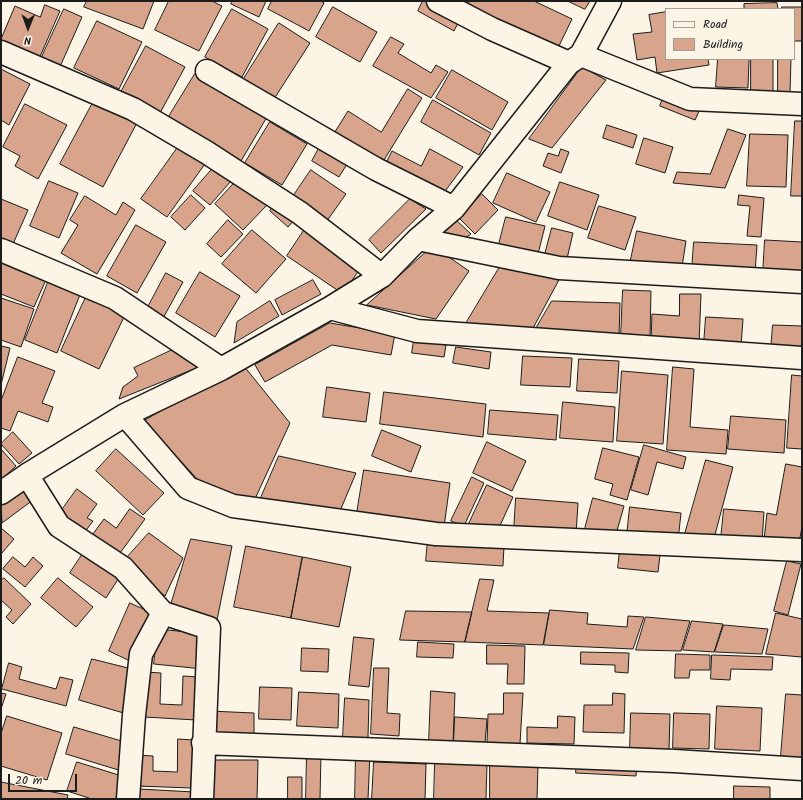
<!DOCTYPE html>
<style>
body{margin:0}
#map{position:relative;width:803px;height:800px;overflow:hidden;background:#fcf5e5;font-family:Kalam,sans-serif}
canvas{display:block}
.frame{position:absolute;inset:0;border:2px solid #1c1c1c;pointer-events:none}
.legend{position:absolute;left:665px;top:8px;width:130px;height:52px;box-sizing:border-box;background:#fcf5e5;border:1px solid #a29e95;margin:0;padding:5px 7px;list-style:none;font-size:12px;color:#1c1c1c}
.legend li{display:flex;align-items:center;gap:8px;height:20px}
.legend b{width:20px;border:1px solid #a29e95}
.north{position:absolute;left:8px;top:8px;width:40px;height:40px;-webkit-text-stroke:3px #fcf5e5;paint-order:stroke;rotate:181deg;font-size:11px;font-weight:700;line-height:16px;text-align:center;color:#1c1c1c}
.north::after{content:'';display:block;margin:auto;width:14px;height:18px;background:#1c1c1c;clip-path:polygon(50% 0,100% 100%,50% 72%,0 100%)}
.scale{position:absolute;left:8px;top:774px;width:69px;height:18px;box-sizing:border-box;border:2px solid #1c1c1c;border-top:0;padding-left:5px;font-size:12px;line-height:14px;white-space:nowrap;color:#1c1c1c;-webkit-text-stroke:3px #fcf5e5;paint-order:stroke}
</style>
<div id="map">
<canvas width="803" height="800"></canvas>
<div class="frame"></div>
<ul class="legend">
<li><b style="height:5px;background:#fcf5e5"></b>Road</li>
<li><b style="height:11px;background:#d8a58c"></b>Building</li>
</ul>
<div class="north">N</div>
<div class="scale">20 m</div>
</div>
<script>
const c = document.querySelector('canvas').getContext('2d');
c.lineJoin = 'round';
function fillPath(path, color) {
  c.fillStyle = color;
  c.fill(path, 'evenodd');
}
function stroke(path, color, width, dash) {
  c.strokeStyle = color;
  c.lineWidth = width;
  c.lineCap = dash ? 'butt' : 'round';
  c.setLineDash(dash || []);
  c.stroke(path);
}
const building = new Path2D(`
 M87,1H154L143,29L84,7Z
 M169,1H212L222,6L199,51L155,30Z
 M233,1H266L259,17L231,4Z
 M272,1H321L324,3L309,31L268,9Z
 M423,1H428L460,19L454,31L418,11Z
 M470,1H534L572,19L556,52L466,8Z
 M568,1H590L585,9Z
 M777,3L778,9H744V4Z
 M45,5L60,11L38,61L1,44V39L15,6L40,17Z
 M333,7L377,32L360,62L316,37Z
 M782,7H802V41H794V9H782Z
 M64,9L82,17L59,69L40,61Z
 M232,9L268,29L242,77L205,57Z
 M666,12V59H708L709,65L657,73L655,57L637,60L633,34L652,32L649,15Z
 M97,21L142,42L119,89L74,68Z
 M279,23L310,43L274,99L243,80Z
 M391,37L404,44L398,53L431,73L436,65L448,72L431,98L373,66Z
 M146,46L185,67L160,113L121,92Z
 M718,59H749L748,88L716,87Z
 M751,59H773V93H751Z
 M778,59H791L790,93H778Z
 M582,67L606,80L552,148L529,139Z
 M1,69L30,84L9,125L1,120Z
 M452,70L508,102L492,130L436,98Z
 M195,74L267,117L241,161L168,118Z
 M408,89L422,98L381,165L333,135L348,111L381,132Z
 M664,96L700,109L695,120L660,106Z
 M96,97L139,119L103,187L60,164Z
 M433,100L491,133L479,155L421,122Z
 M25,104L67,125L38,179L15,166L20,156L3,147Z
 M795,121H802V196H791Z
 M270,122L307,144L282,185L245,163Z
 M607,125L637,135L633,148L603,138Z
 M728,129L746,135L725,188L673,183L677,172L710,174Z
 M750,134L788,135L786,187L747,186Z
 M644,138L673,147L665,173L636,164Z
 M181,143L207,161L167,217L141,199Z
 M322,143L350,159L339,177L312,161Z
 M430,149L463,167L443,194L385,165L392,151L421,166Z
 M561,149L569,152L561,173L543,166L548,153L558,156Z
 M214,167L231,181L210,205L193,191Z
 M311,170L346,194L324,225L290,201Z
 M507,173L550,192L536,222L493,203Z
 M238,179L267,205L243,230L215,204Z
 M49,181L78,193L59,238L30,226Z
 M560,182L599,195L587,230L548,216Z
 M482,194L498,210L475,234L459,218Z
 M191,195L205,208L185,230L171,217Z
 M739,195L764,198L761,237L747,236L750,206L738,205Z
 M85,196L116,215L123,202L135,210L97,274L61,253L78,225L70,220Z
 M1,199L28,210L13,244L1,239Z
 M410,199L426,209L381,253L369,240Z
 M277,202L296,218L288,227L270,211Z
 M599,206L636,217L625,250L588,238Z
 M506,217L545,226L537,258L498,248Z
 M454,218L471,234L459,242L438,238Z
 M228,220L243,234L221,257L207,244Z
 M136,225L166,242L137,293L107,276Z
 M552,228L573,233L566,263L544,258Z
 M305,229L361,267L343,294L287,256Z
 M252,230L286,259L256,293L222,264Z
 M637,231L686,241L681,273L630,264Z
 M765,240L802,242V276L763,274Z
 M694,242L757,245L755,273L692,270Z
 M433,246L469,271L436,319L367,305Z
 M1,256L48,275L34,307L1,294Z
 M504,260L561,276L531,332L465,325Z
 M200,272L240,296L215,337L176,313Z
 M166,273L183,282L162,320L146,311Z
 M49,280L81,292L57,353L25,340Z
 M313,280L321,294L282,315L275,300Z
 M623,290L651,291L650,338L621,337Z
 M680,294H701L699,343L651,341L652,314L679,316Z
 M86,297L125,315L99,369L61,351Z
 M1,298L34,309L21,347L1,340Z
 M270,301L279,316L234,343L237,322Z
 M552,301L620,303L619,337L534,332Z
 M706,317L743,319L741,346L704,344Z
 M330,323L395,334L391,355L332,345L265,382L255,365Z
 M773,325L802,326V351L771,349Z
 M414,340L446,345L444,357L412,353Z
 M183,345L199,367L119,399L123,387L138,376L134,368Z
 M1,346L10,348L1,385Z
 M456,347L491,352L489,369L453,363Z
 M523,356L572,358L570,387L521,385Z
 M18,357L55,371L42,403L53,407L48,422L18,411L10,431L1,428V401Z
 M579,359L619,361L617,393L577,391Z
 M243,365L290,423L254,501L212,492L198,480L144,421Z
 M673,367L694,369L690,427L728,430L726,454L667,450Z
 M622,371L668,375L663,444L617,441Z
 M792,375L802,376V449L787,448Z
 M327,387L370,393L366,422L323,417Z
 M384,392L486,404L483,437L380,424Z
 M563,402L615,407L613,442L560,438Z
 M490,410L558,415L556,440L488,434Z
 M731,416L786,420L784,453L728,449Z
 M382,430L421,446L411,472L372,456Z
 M13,432L32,453L19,464L1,444Z
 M487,442L526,461L512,491L473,473Z
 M644,445L686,457L683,469L657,462L648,495L631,490Z
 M603,448L639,457L627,500L610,495L613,484L595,479Z
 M1,449L16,466L2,479L1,478Z
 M116,449L164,493L143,515L96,471Z
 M279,456L356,473L340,511L260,500Z
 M706,460L733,467L713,542L683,541Z
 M786,464L802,467V527L799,543L764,540L767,513L776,515Z
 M364,470L450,483L444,527L357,513Z
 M472,477L484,483L464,526L451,521Z
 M487,485L513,497L498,530L467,528Z
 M23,486L33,500L2,523L1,503Z
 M77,489L97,504L87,518L93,521L84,533L59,514Z
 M516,498L578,503L576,535L514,531Z
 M593,498L624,506L615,538L585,529Z
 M630,507L681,513L678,541L627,535Z
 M130,509L145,519L117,557L90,538L104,519L116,528Z
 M724,509L764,512L762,542L721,539Z
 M1,528L14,539L1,554Z
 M149,533L183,558L165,596L123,562Z
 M191,539L232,546L217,620L170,608Z
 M428,540L504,545L503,566L426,561Z
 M246,546L302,557L291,618L234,607Z
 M86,549L122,573L106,598L70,573Z
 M620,550L660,555L658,572L618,568Z
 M13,557L25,567L33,557L43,566L25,587L3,569Z
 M303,557L351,567L339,627L291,618Z
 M787,561L801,564L788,615L774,611Z
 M4,578L31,604L13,624L6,617L12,610L1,600V581Z
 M58,578L93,607L76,627L41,598Z
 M480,579L494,580L487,611L549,613L543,645L465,642Z
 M130,603L152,613L130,661L109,651Z
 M550,610L588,613L587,624L627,627L628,616L644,617L633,649L544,645Z
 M406,611L472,612L465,642L400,640Z
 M776,613L802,619V657L766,654Z
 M646,617L690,621L681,651L636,650Z
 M692,621L723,624L714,652L683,650Z
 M724,625L768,629L762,654L715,652Z
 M158,629L207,634L203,669L154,664Z
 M354,637L374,639L369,687L349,685Z
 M418,642L454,644L453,658L417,657Z
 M487,645L525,646L524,684H507L508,664H487Z
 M302,648L329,649L328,672L301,671Z
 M581,652L629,653L628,673L615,672V665L581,664Z
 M676,654L710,655V670H690L689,678H675Z
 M712,655L773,657L772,670L731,669L730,680L711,679Z
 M92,659L128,668L127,714L79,700Z
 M9,663L22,667L19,679L56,689L60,677L73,680L66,706L2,689Z
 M374,668H389L387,713L400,714L399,736L371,734Z
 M146,672L161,673L160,704L182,705L183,676L198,677L196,720L144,717Z
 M260,687L292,688L291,720L259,719Z
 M431,691L455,693L453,743L429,742Z
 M299,692L339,694L338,728L297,726Z
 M1,693L6,694L1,709Z
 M504,693H523L520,744L487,743L488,714H503Z
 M613,693L625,694L624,733L583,732L584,705H612Z
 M786,694L802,695V758L781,756Z
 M345,698L369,700L368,738L343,737Z
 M717,706L762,708L760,751L715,749Z
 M209,711L254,713V735L208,733Z
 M631,713L670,714L669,751L630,750Z
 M674,713L710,714L709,749L673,748Z
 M7,716L62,733L47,780L1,766V734Z
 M558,716L575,717L574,744L527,743V727L557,728Z
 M455,717L487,719L485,743L454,742Z
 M74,727L125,742V772L66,754Z
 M178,739L193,740L191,788L137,786L138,755L153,756V771L177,772Z
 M307,752L321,753L320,799H306Z
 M356,752L370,753L368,799H355Z
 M577,759L637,763L636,776L576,773Z
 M211,760H258L257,799H210Z
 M77,762L125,777L121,799H92L67,791Z
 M374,762L426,764L425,799H372Z
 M435,762L487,763L486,799H434Z
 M490,764L538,765L537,799H490Z
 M288,777H302V799H288Z
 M1,782L68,795L67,799H1Z
 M734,786L770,787V799H734Z
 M139,789L194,792V799H139Z`);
fillPath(building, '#d8a58c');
stroke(building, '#1c1c1c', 1);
const minor = new Path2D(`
 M438,1L492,29L569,63
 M1,52L133,109L206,152L300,213L382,276
 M581,55L690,99L802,104
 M207,71L376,169L454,208
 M418,239L559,268L802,282
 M1,250L115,298L221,369
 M330,308L417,331L802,358
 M125,415L188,488L233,506L436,534L802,550
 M27,475L59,526L123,568L163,613L209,628L202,799
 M1,493L27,475L125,415L221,369L330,308L382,276L418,239L454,208L569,63L581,55L610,1
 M203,743L674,761L802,769
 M128,799L134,715L141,654L163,613`);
stroke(minor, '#1c1c1c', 25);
stroke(minor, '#fcf5e5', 22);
</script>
